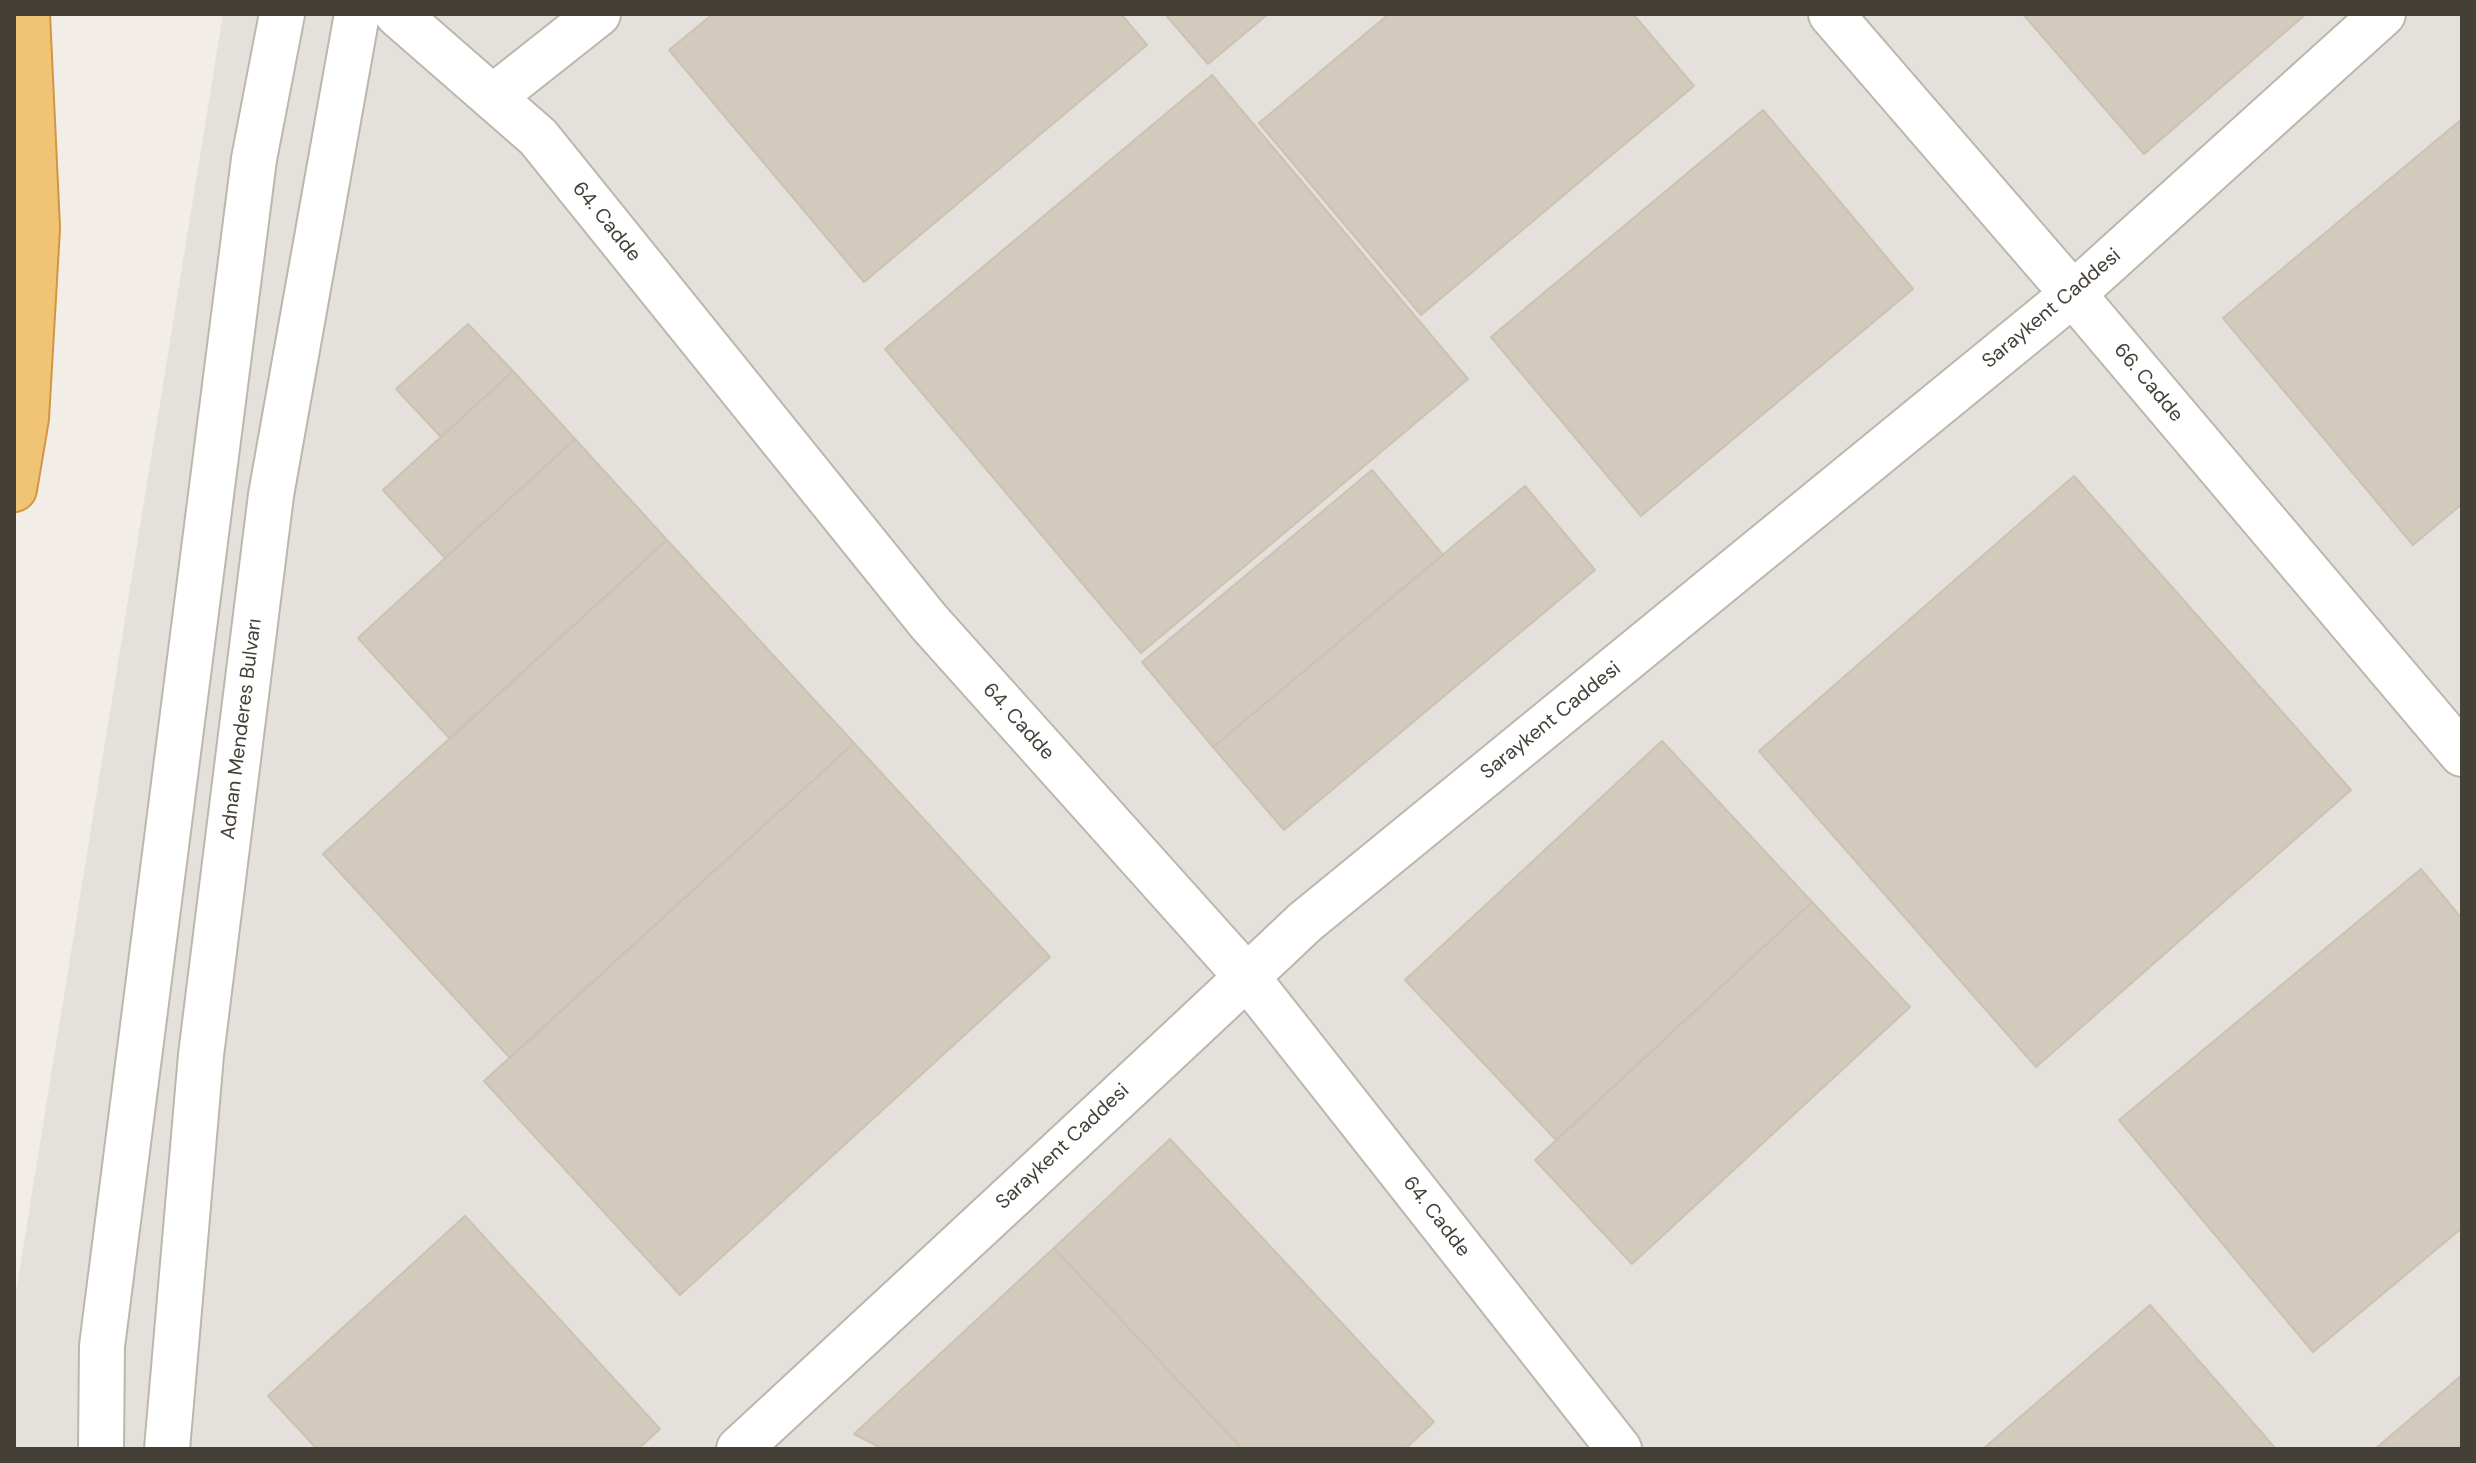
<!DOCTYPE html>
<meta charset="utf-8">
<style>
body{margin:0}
#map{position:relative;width:2476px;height:1463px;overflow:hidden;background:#f2eee7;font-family:"DM Sans",sans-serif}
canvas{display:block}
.frame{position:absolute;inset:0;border:16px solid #443f37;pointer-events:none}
</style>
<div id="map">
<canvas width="2476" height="1463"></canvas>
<div class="frame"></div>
</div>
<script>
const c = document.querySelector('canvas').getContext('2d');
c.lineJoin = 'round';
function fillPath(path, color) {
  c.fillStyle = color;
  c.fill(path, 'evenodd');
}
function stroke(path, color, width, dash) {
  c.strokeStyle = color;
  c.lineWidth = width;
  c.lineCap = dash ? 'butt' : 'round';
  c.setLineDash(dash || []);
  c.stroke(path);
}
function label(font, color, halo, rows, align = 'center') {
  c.font = font + ' "DM Sans",sans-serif';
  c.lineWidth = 6;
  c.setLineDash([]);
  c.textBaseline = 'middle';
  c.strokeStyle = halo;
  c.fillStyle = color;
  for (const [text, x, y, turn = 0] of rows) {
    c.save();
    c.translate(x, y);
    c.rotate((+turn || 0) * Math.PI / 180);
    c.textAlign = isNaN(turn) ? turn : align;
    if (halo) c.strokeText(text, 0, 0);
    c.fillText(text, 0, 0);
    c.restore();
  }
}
fillPath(new Path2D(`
 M223,14H2462V1449H14V1304Z`), '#e4e0dc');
const building = new Path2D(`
 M713,14H1121L1147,45L864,282L669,50Z
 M1165,14H1268L1208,64Z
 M1389,14H1633L1694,86L1421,315L1259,123Z
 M2023,14H2306L2144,154Z
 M1212,75L1468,379L1141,653L885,349Z
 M1763,110L1913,289L1641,516L1491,337Z
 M2462,119V504L2413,545L2223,318Z
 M468,324L513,371L441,437L396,389Z
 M513,371L575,439L445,558L383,490Z
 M575,439L667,540L450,739L358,638Z
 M1372,470L1443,555L1213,747L1142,662Z
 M2074,476L2351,790L2036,1067L1759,751Z
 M1525,486L1595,570L1284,830L1213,747Z
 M667,540L854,743L510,1058L323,854Z
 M1662,741L1812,902L1556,1140L1405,980Z
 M854,743L1050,957L680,1295L484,1081Z
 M2421,869L2462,919V1228L2313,1352L2119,1120Z
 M1812,902L1910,1007L1632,1264L1535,1160Z
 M1170,1139L1434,1422L1405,1449H1242L1054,1248Z
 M465,1216L660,1429L638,1449H317L268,1396Z
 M1054,1248L1242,1449H883L854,1434Z
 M2150,1305L2276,1449H1983Z
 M2462,1375V1449H2375Z`);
fillPath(building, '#d3cabe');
stroke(building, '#cdc1b2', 2);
const minor = new Path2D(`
 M1831,14L2073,294L2462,754
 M493,97L598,14`);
const tertiary = new Path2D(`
 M397,14L538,137L929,622L1247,977L1619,1449
 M101,1449L102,1346L254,159L282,14
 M167,1449L201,1055L271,495L357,14
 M739,1449C928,1274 1118,1099 1305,922L2073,294L2383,14`);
const motorway = new Path2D(`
 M14,489L26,418L37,228L27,14`);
stroke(minor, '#bdb6ab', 48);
stroke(tertiary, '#bdb6ab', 48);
stroke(motorway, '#cf9744', 48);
stroke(minor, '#fff', 44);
stroke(tertiary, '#fff', 44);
stroke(motorway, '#f1c374', 44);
label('20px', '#443f37', '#fff', [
 ["64. Cadde",606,222,51],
 ["Saraykent Caddesi",2052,309,-40],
 ["66. Cadde",2148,383,50],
 ["Saraykent Caddesi",1551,721,-39],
 ["64. Cadde",1018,722,48],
 ["Adnan Menderes Bulvarı",242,729,-83],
 ["Saraykent Caddesi",1063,1147,-43],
 ["64. Cadde",1436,1217,52]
]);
</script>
